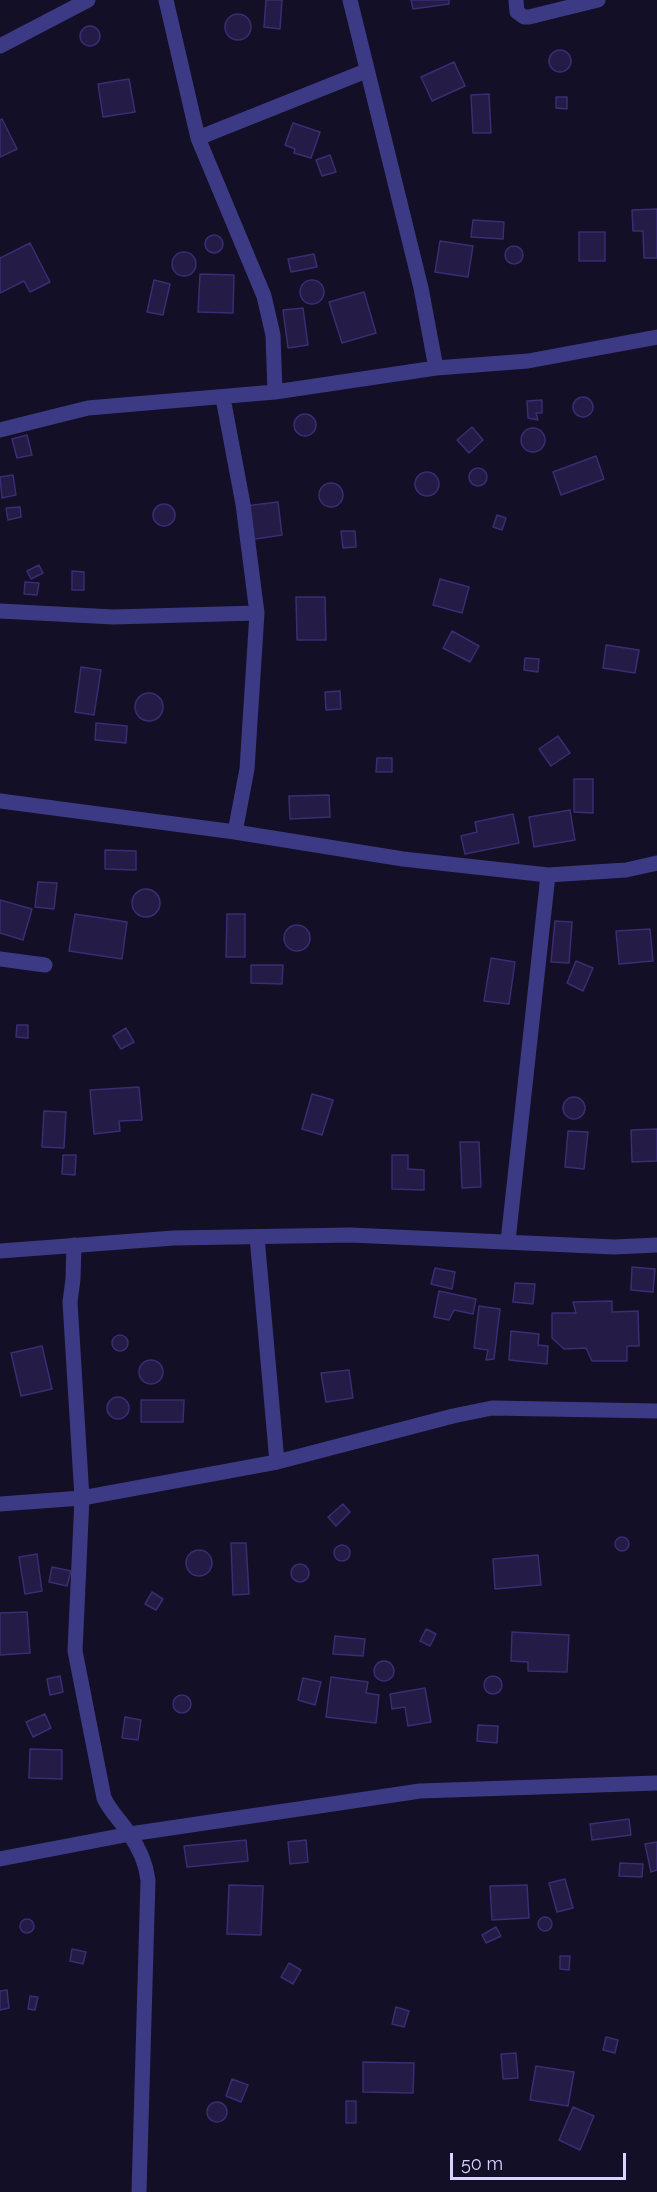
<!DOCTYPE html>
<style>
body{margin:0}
#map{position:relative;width:657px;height:2192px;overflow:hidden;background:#130f26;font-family:Raleway,sans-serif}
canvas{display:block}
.scale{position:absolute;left:450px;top:2153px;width:176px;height:27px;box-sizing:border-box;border:3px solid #d9d4ff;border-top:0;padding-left:8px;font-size:18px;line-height:21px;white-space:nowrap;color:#d9d4ff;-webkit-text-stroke:4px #130f26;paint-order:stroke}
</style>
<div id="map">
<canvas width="657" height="2192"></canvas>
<div class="scale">50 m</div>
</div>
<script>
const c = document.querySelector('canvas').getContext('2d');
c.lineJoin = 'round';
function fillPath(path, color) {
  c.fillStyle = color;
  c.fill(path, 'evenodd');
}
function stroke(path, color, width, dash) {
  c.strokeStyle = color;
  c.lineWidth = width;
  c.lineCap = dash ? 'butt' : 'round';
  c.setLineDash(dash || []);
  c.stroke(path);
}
const building = new Path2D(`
 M266,0H282L280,29L264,27Z
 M411,0H449V4L413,9Z
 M225 27a13 13 0 1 1 26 0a13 13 0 1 1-26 0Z
 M80 36a10 10 0 1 1 20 0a10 10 0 1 1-20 0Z
 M549 61a11 11 0 1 1 22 0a11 11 0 1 1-22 0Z
 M454,62L465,86L432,101L421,77Z
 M129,79L135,112L103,117L98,84Z
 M489,94L491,133H473L471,95Z
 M556,97H567V109L556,108Z
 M2,119L17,149L0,157V120Z
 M293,123L320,132L311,158L294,153L295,149L285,145Z
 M330,155L336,172L322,176L316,160Z
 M657,209V258H644L643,231H633L632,210Z
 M473,220L504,222L503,239L471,237Z
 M579,232H605V261H579Z
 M205 244a9 9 0 1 1 18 0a9 9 0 1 1-18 0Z
 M440,241L473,246L468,277L435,272Z
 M30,243L50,282L30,292L24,281L0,293V258Z
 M505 255a9 9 0 1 1 18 0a9 9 0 1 1-18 0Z
 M172 264a12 12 0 1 1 24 0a12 12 0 1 1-24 0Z
 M314,254L317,267L291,272L288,259Z
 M200,274L234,275L233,313L198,312Z
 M154,280L170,284L163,315L147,312Z
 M300 292a12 12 0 1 1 24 0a12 12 0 1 1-24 0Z
 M364,292L376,333L342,343L329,302Z
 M303,308L308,345L288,348L283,310Z
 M573 407a10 10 0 1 1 20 0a10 10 0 1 1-20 0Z
 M542,400V413H536L538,420L528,418L527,401Z
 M294 425a11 11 0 1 1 22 0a11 11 0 1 1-22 0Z
 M472,427L483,440L469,453L457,440Z
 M521 440a12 12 0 1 1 24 0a12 12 0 1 1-24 0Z
 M27,435L32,455L17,458L12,439Z
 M596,456L604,479L561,495L553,472Z
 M469 477a9 9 0 1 1 18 0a9 9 0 1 1-18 0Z
 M415 484a12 12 0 1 1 24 0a12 12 0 1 1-24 0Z
 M13,475L16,495L2,498L0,477Z
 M319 495a12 12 0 1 1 24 0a12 12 0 1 1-24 0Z
 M278,502L282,535L249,540L245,506Z
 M153 515a11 11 0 1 1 22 0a11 11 0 1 1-22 0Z
 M20,507L21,517L8,520L6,508Z
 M497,515L506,518L502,530L493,527Z
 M341,531H355L356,547L343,548Z
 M39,565L43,573L31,579L27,571Z
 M72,571L84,572V590H72Z
 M440,579L469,587L462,613L433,605Z
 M25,582L39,583L37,595L24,594Z
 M296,597H325L326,640H297Z
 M452,631L479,646L470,662L443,648Z
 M606,645L639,650L635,673L603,668Z
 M525,658L539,659L538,672L524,670Z
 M81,667L101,670L94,715L75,712Z
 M340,691L341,709L326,710L325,692Z
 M135 707a14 14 0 1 1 28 0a14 14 0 1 1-28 0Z
 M96,723L127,726L126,743L95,740Z
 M558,736L570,753L551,766L539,749Z
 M377,758H392V772H376Z
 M574,779H593V813L574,812Z
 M329,795L330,817L290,819L289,796Z
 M570,810L575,840L534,847L529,817Z
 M513,814L519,843L465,854L461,836L477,832L475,822Z
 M105,850L136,851V870L105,869Z
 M38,882L57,883L54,909L35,907Z
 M132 903a14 14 0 1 1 28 0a14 14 0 1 1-28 0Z
 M0,900L32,909L23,940L0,933Z
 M75,914L127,922L122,959L69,951Z
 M227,914H245V957H226Z
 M555,921L572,922L569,963L551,962Z
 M284 938a13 13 0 1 1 26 0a13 13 0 1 1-26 0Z
 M650,929L653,961L619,964L616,931Z
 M491,958L515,962L509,1004L484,1001Z
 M576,961L593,968L583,991L567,983Z
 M251,965H283L282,984L251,983Z
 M17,1025H28V1038L16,1037Z
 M126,1028L134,1042L121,1049L113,1036Z
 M139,1087L142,1120L119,1121L120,1131L94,1134L90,1090Z
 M312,1094L333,1100L322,1135L302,1129Z
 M563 1108a11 11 0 1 1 22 0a11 11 0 1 1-22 0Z
 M44,1111L66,1112L64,1148L42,1147Z
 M657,1129V1161L632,1162L631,1130Z
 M568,1131L588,1132L584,1169L565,1167Z
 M460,1142H479L481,1187L462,1188Z
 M63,1155H76L75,1175L62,1174Z
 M392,1155H408V1169L424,1170V1190L392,1189Z
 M632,1267L655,1269L653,1292L631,1290Z
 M435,1268L455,1272L452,1289L431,1284Z
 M515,1283L535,1284L533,1304L513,1302Z
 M439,1291L476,1299L473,1314L454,1310L449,1320L434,1317Z
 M612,1301V1312L638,1311L639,1346H627V1361H592L586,1348L564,1349L552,1338V1313H576L573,1302Z
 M479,1306L500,1309L494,1359L486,1360L488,1350L474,1348Z
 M511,1331L539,1334L538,1345L548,1346L547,1364L509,1360Z
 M112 1343a8 8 0 1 1 16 0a8 8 0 1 1-16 0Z
 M42,1346L52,1389L21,1396L11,1353Z
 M139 1372a12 12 0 1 1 24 0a12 12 0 1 1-24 0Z
 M349,1370L353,1398L326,1402L321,1373Z
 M107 1408a11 11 0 1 1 22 0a11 11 0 1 1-22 0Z
 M141,1400H184L183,1422H141Z
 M343,1504L350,1512L336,1526L328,1517Z
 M615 1544a7 7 0 1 1 14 0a7 7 0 1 1-14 0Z
 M231,1543H246L249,1594L233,1595Z
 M334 1553a8 8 0 1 1 16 0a8 8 0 1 1-16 0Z
 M186 1563a13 13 0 1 1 26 0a13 13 0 1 1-26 0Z
 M37,1554L42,1591L25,1594L19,1557Z
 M538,1555L541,1585L495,1589L493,1559Z
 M291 1573a9 9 0 1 1 18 0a9 9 0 1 1-18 0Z
 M52,1567L71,1571L67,1586L49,1582Z
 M152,1592L163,1599L156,1610L145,1604Z
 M27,1612L30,1653L0,1655V1613Z
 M426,1629L436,1634L430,1646L420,1641Z
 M512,1632L569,1635L567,1672L528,1671V1662L511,1661Z
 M335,1636L365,1639L363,1656L333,1654Z
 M374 1671a10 10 0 1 1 20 0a10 10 0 1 1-20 0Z
 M60,1676L63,1692L50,1695L47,1679Z
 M484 1685a9 9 0 1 1 18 0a9 9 0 1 1-18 0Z
 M331,1677L368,1682L366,1693L379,1695L376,1723L326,1717Z
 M303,1678L321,1682L315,1705L298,1700Z
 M425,1688L431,1722L408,1726L405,1707L392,1709L390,1694Z
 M173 1704a9 9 0 1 1 18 0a9 9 0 1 1-18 0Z
 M45,1714L51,1728L33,1737L26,1722Z
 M125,1717L141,1720L138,1740L122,1738Z
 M478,1725L498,1726L497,1743L477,1741Z
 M30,1749L62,1750V1779L29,1778Z
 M629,1819L631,1835L592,1840L590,1824Z
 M246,1840L248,1861L187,1867L184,1846Z
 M306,1840L308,1862L290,1864L288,1842Z
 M657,1842V1870L651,1872L645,1844Z
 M620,1863L643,1864L642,1877L619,1876Z
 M565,1879L573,1908L557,1912L549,1883Z
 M229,1885L263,1886L261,1935L227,1934Z
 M527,1885L529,1918L492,1920L490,1886Z
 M538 1924a7 7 0 1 1 14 0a7 7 0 1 1-14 0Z
 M20 1926a7 7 0 1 1 14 0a7 7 0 1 1-14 0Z
 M496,1927L501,1936L486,1943L482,1935Z
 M72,1949L86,1952L83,1964L70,1961Z
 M560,1956H570L569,1970L560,1969Z
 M289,1963L301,1970L293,1984L281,1977Z
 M7,1990L9,2008L0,2010V1991Z
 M30,1996L38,1997L35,2010L28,2009Z
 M396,2007L409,2011L404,2027L392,2024Z
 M606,2037L618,2040L615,2053L603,2050Z
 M516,2053L518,2078L503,2079L501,2054Z
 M363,2062L414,2063L413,2093L363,2092Z
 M536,2066L574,2072L568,2106L530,2100Z
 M232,2079L248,2085L241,2102L226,2096Z
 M346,2101H356V2123H346Z
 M207 2112a10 10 0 1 1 20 0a10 10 0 1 1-20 0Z
 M573,2107L594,2116L580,2150L559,2140Z`);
fillPath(building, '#241b47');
stroke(building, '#3b2d73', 1.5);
stroke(new Path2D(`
 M166,0L198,138L264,296L273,335L275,392
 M350,0L421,288L436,368
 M516,0L517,12L524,17H529L598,0
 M0,46L88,0
 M198,138L366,71
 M223,398L243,504L257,613L247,769L235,832L403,859L548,875L626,870L657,863
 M0,430L88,408L275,392L436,368L528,361L657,337
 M0,611L113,617L257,613
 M0,801L235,832
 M0,959L45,965
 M257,1237L277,1462
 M508,1241L548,875
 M74,1245L73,1279L70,1302L82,1498L75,1651L104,1798C110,1811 120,1820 128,1832C138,1846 146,1863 148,1880L139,2192
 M0,1251L174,1238L351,1235L614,1247L657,1245
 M0,1504L82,1498L277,1462L453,1416L492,1408L657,1411
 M0,1859L130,1834L420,1791L657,1783`), '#3d3a85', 15);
</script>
